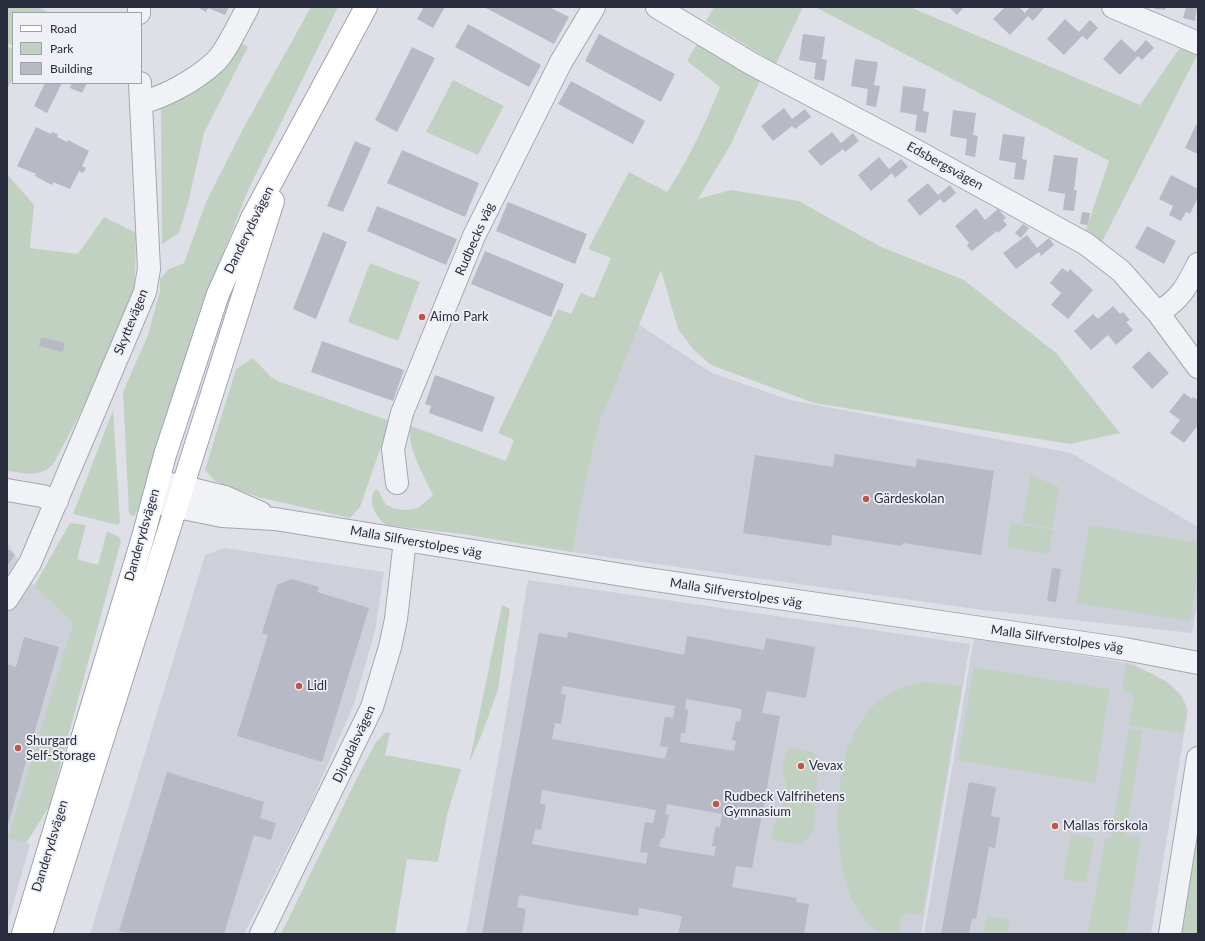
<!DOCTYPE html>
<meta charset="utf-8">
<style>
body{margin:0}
#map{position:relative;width:1205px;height:941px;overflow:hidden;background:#dfe0e7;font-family:Lato,sans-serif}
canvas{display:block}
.frame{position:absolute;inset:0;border:8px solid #292c3d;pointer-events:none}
.legend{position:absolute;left:12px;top:12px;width:130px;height:72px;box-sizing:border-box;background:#eef0f5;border:1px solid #9fa2ab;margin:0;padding:5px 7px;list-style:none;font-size:12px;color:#292c3d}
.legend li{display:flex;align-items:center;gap:8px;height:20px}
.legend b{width:20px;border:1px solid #9fa2ab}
</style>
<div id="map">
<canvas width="1205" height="941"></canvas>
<div class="frame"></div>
<ul class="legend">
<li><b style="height:5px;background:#fff"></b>Road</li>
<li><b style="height:11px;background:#c1d1c1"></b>Park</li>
<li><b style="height:11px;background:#b7b9c4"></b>Building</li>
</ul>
</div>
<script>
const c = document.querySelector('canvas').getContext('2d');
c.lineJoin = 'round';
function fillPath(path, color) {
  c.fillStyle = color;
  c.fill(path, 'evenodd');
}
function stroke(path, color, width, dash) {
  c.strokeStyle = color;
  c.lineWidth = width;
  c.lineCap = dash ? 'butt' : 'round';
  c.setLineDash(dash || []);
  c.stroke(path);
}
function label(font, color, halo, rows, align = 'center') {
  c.font = font + ' Lato,sans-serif';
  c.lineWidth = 3.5;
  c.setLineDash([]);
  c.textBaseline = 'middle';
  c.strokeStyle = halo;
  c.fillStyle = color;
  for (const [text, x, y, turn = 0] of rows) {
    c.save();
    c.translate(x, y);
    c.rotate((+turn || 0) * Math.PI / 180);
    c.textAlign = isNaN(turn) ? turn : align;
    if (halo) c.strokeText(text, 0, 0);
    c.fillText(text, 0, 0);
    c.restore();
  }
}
fillPath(new Path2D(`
 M638,324L712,373L790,400L1071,453L1198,527V599L1192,633L975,609L572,552L588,471L599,424Z
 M7,542L34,586L73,623L9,838L30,844L7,926Z
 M225,548L384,572L375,631L354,704L310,805L244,934H90L205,555Z
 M528,580L970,644L921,934H466L504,728Z
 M974,638L1133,664L1168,682L1182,696L1188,710L1151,934H924Z`), '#cdcfd9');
fillPath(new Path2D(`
 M7,7H38L49,13H13V46L7,43Z
 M311,7H338L249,188L210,286L142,504L134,516L129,514L123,392L148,335L160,291V279L169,269L184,263L206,202L244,127Z
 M714,7H803L776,64L706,21Z
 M815,7H910L1140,105L1179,49L1198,51V53L1102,242L1086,230L1109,161Z
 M699,40L762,76L731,144L698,199L731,190L799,201L879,246L964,280L1056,353L1120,433L1070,444L814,403L711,365L693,349L678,329L661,270L599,424L588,471L572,552L462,534L386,525C376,517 367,502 375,490H378L386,505L396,509L407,510L418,508L433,495C425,478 405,444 411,426L506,461L514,440L498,433L558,309L571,314L581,293L594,298L611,258L588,249L629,172L667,192C689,159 705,124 720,87L687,61Z
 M239,42L248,47L204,133L189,199L179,233L162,244L161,106Z
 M7,46L13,49V79L7,89Z
 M453,80L504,106L478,155L426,132Z
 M7,174L34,205L30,248L78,254L104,217L136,233L135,279L133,300L92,391L54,463C40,479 26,473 7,471Z
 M370,263L420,282L398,341L348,322Z
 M253,358L271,377L280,382L390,421L360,507L350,518L262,498L228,487L215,481L205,470L236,369Z
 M113,410L120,522L118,525L73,514Z
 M1031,475L1059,487L1052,528L1022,523Z
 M70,523L86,525L77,559L98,565L107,531L119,537L121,541L49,807L26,843L8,838L73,623L34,586Z
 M1011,523L1053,530L1049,554L1007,547Z
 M1089,525L1198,543V569L1190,621L1076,603Z
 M502,605L510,609L498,690L482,734L469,763Z
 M1126,663C1147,673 1181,682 1186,709C1188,715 1184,726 1182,733L1129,725L1134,693L1122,691Z
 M974,667L1110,689L1095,783L958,760Z
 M923,682L962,686L922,916L907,913L901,919L899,934C894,934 886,935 881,933C831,906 833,804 845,756C847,747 853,737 857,729C860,724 863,718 866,713C883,695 900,686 923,682Z
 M1129,729L1142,731L1126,835L1141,838L1126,934H1088L1105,839L1111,837Z
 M386,732L390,733L385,755L461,769L447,815L438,862L407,859L395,934H281L360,772L376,742Z
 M792,748L814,752L818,760L814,827C807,850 791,843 773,841C769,823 782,817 784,802C785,797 787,789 786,783C786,782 784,779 783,778C781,770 784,757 787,750Z
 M1198,820V934H1179Z
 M1071,834L1094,838L1086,883L1063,879Z
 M987,916L1010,920L1007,934H983Z`), '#c1d1c1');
fillPath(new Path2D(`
 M197,7H229L225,15L208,8L206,12Z
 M424,7H445L433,28L417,19Z
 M484,7H549L569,17L554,44Z
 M949,7H964L957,15Z
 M1005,7H1019L1025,13L1030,7L1044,8L1033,21L1028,16L1010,35L993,19Z
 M1155,7H1166L1165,10L1155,9Z
 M1186,7L1197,8L1195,21L1183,18Z
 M1065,19L1079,32L1090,20L1098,28L1087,40L1082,36L1064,55L1047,39Z
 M468,24L541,65L529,87L455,47Z
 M599,34L675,74L661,102L585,61Z
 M803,34L825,37L822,59L827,60L824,81L814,79L816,63L799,60Z
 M1121,39L1135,52L1146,40L1154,48L1142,60L1138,56L1120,75L1103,59Z
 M412,47L435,58L397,132L375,120Z
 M855,59L878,62L874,85L880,86L876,107L866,105L868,89L851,86Z
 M571,81L645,121L633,144L558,104Z
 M45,83H62L47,113L34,106Z
 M72,83H87L82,93L70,88Z
 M903,86L926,89L923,111L929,112L926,133L915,131L917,115L900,112Z
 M784,108L792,119L805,109L811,117L795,129L792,126L773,141L761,126Z
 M953,110L976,113L973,135L978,136L975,157L965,155L967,139L950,136Z
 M1196,125L1198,126V154L1185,148Z
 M36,127L51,134L52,132L58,134L57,137L67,142L68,140L89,151L82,166L86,168L83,173L79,171L70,189L53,182L52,185L35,176L36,174L17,166Z
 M832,132L841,143L853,133L859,141L845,152L843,149L821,166L808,151Z
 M1003,134L1025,137L1022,159L1027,160L1024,180L1014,179L1016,163L999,160Z
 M355,141L371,148L343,212L327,206Z
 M402,150L479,183L465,217L387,183Z
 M1054,155L1078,158L1074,190H1077L1074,211L1063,210L1065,194L1048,191Z
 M879,157L889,169L901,159L908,167L895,178L892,173L871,191L858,175Z
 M1171,175L1198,189V197L1190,214L1186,212L1181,221L1169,215L1173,206L1159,199Z
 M928,183L938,195L950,185L956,193L944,203L940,199L920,216L907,200Z
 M508,202L587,234L575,264L496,231Z
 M377,206L457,239L446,265L367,231Z
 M976,208L985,220L998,209L1006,218L1003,220L1007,225L998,233L997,231L972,251L967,246L969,243L955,226Z
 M1082,212L1090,213L1088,225L1080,224Z
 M1023,224L1029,228L1021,238L1015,233Z
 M1147,226L1176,241L1164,264L1135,248Z
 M323,232L347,242L316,319L293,309Z
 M1027,235L1037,248L1049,238L1054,245L1041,256L1039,252L1016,269L1003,253Z
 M485,251L564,284L551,317L471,284Z
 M1062,268L1068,272L1070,269L1093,290L1068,319L1051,305L1061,293L1050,283Z
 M1113,306L1120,314L1123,312L1130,320L1126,322L1133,330L1116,345L1108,335L1091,350L1074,331L1093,314L1098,319Z
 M41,337L65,343L63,352L39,346Z
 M322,341L404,370L393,401L311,372Z
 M1149,351L1169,373L1152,389L1132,367Z
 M435,375L495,397L482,432L429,413L431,406L425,404Z
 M1184,393L1192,399L1193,397L1198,400V425L1184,443L1170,433L1180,420L1169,412Z
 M835,454L916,467L917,459L994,471L981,555L903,543L902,546L832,535L831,546L743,533L755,455L833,467Z
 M7,549L15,555L7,566Z
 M1052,568L1061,569L1056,602L1047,601Z
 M291,579L319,587L317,592L369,608L322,762L237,736L268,635L262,633L277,585Z
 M568,632L684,655L687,636L764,650L766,638L815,647L806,698L767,691L762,713L780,716L752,868L736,866L732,887L797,898L796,902L809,904L804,934H678L682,916L639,908L638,916L519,895L517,907L526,909L522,934H482L539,633L567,638ZM562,686L675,706L673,718L665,717L660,746L668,747L665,759L552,739L555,723L561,724L566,695L561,694ZM686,699L742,709L740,722L736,721L732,740L736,741L734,751L680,742L681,733H685L688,710L685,709ZM542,790L656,810L653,823L645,822L640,852L648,853L646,864L532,844L535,829L541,830L546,805L540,804ZM667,804L722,814L720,827L716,826L712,846H716L714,856L659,847L661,838H664L669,815L665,814Z
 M24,637L59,647L7,828V664L16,667Z
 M167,772L264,802L260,818L276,823L271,840L254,835L224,934H131L119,931Z
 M969,782L996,787L991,816L1000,818L995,848L989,847L976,919L972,918L969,934H941Z`), '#b7b9c4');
const minor = new Path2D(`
 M657,7L752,64L902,143L1086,244L1121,271L1158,313L1198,367
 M1113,7L1198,43
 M139,13V7
 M141,103C166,96 194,81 214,63C225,54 241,20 248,7
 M1158,313C1181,298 1186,288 1198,264
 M158,481L225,497L261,513
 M397,483L393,449L402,413L474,236L561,62L594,7
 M7,490L42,496L57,501
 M153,502L222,516L275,519L641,578L1125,649L1198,663
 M7,599L30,563L145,292L149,269L140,83
 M261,934L372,707L390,647L396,619L405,540
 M1170,934L1198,758`);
const major = new Path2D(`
 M23,934L143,537L165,455L218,294L252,218L366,7
 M41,934L273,201`);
stroke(minor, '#a5a6b1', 24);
stroke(major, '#9fa3b2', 24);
stroke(minor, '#f1f2f6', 22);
stroke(major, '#fff', 22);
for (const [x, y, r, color] of [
 [422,317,4,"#c5534c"],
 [866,499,4,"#c5534c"],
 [299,686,4,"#c5534c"],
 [18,748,4,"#c5534c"],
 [801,766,4,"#c5534c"],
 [716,804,4,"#c5534c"],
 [1055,826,4,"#c5534c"]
]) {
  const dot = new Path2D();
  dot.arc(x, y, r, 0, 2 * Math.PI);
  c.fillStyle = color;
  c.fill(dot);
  stroke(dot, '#eef0f5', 1.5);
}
label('13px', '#292c3d', '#eef0f5', [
 ["Edsbergsvägen",945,166,29],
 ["Danderydsvägen",249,230,-64],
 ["Rudbecks väg",475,239,-66],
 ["Skyttevägen",131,322,-68],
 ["Danderydsvägen",142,535,-74],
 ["Malla Silfverstolpes väg",416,542,10],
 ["Malla Silfverstolpes väg",736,593,9],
 ["Malla Silfverstolpes väg",1057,639,8],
 ["Djupdalsvägen",354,744,-65],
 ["Danderydsvägen",50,846,-73]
]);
label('13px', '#292c3d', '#eef0f5', [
 ["Aimo Park",430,317],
 ["Gärdeskolan",874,499],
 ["Lidl",307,686],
 ["Shurgard",26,741],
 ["Self-Storage",26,756],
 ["Vevax",809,766],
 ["Rudbeck Valfrihetens",724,797],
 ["Gymnasium",724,812],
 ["Mallas förskola",1063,826]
], 'left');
</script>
